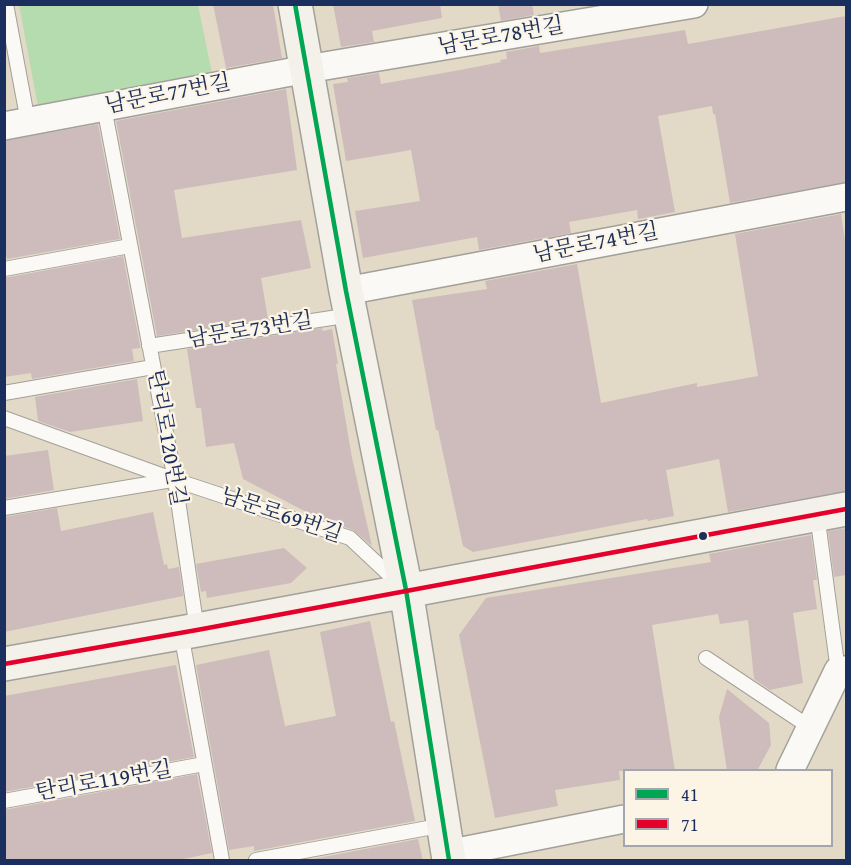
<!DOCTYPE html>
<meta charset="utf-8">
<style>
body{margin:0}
#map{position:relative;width:851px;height:865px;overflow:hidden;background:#e2dac6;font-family:"Gentium Book Plus",serif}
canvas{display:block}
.frame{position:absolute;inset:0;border:6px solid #1b2f5e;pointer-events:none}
.legend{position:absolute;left:623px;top:769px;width:210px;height:78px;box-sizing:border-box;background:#fcf5e5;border:2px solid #a2a6af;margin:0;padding:8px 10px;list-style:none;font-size:18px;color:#1b2f5e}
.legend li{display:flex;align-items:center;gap:12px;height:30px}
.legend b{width:30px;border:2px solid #a2a6af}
</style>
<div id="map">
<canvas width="851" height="865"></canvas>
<div class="frame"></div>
<ul class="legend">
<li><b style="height:8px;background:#00a651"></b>41</li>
<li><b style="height:8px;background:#e4002b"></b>71</li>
</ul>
</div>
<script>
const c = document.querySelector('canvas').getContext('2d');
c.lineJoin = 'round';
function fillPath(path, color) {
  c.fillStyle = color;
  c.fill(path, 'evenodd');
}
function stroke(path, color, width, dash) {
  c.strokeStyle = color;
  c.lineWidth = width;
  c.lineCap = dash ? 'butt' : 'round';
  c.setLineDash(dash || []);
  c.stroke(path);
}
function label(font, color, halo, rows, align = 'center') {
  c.font = font + ' "Gentium Book Plus","Noto Serif KR",serif';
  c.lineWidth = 4.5;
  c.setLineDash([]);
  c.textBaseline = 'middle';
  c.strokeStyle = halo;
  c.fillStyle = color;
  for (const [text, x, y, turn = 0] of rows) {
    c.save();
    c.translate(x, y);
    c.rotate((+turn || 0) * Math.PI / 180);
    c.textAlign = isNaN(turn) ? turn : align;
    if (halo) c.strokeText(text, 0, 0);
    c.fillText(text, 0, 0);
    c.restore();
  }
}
fillPath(new Path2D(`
 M19,5H198L213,78L39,112Z`), '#b5dcae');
fillPath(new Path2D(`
 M213,4H273L282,58L226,68Z
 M333,4H440L442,18L372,31L374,42L341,47Z
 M498,4H532L534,15L501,21Z
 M846,16V182L730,203L715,114H713L712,106L658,116L675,212L638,219L637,210L569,222L571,233L479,250L477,237L363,258L355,211L420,201L411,150L346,161L333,84L348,82L347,78L379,73L381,84L460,70L501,62L500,60L507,59L506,52L539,46L540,53L685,30L688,44Z
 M286,89L297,170L174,190L182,238L301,220L311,268L261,278L268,319L157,336L116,121Z
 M98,124L120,239L7,259L4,243V141Z
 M841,214L846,247V491L728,512L719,459L666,470L674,516L648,521L647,519L473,552L463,546L438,430H436L412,300L487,289L485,281L577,264L601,403L697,383V387L758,376L735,234Z
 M123,256L140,345V348L132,349L134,361L32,379L31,373L4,377V278Z
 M322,328L323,331L332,329L338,364H336L352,458L372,546L353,530L316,517L243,479L234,443L206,447L201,408H196L187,349Z
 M137,379L143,421L70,432L38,421L35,397Z
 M48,450L54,490L4,499V456Z
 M57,508L61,531L153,512L164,565L167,564L168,569L179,567L183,596L4,632V517Z
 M846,528V575L834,577L828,531Z
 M811,535L817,580H813L817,609L793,613L803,683L770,690L754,679L748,620L720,624L718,614L652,625L675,771H619L620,780L555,790L558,806L495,818L459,635L486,598L711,562L709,554Z
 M284,548L307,568L291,583L207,598L206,591L201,592L196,564Z
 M370,621L391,722L394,721L415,821L254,851V846L229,850L196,665L269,650L285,726L336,716L320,632Z
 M176,665L194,757L4,792V696Z
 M727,689L769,723L771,745L757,771H727L719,717Z
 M197,774L212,853L174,861H4V810Z
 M418,839L423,861H302Z`), '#cdbcbb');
const service = new Path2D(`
 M6,4L28,122
 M104,107L175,480L197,630
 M4,269L130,246
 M149,346L351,315
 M4,393L153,367
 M4,418L175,480L350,538L398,583
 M4,508L172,480
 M817,514L838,671
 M181,633L222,860
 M706,658L811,728
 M4,801L204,764
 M256,860L444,825`);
const minor = new Path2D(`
 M4,126L307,69L694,4
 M346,291L846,197
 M790,770L838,671L846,670
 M447,854L624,819`);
const secondary = new Path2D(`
 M295,4L346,291L406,590L449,860
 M4,664L197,630L846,509`);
stroke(service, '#a2a09a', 16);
stroke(minor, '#a2a09a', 30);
stroke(secondary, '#a2a09a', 36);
stroke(service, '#fbf9f6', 14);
stroke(minor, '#fbf9f6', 27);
stroke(secondary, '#f4f1eb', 33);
stroke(new Path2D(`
 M295,4L346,291L406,590L449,860`), '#00a651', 4.5);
stroke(new Path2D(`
 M4,664L197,630L846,509`), '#e4002b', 4.5);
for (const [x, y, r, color] of [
 [703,536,5,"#1b2f5e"]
]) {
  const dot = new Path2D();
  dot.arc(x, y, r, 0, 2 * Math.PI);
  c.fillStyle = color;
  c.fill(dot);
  stroke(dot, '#fcf5e5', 2);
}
label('22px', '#1b2f5e', '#fcf5e5', [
 ["남문로78번길",501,37,-10],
 ["남문로77번길",168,95,-11],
 ["남문로74번길",596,244,-11],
 ["남문로73번길",250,331,-9],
 ["탄리로120번길",166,438,80],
 ["남문로69번길",281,516,19],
 ["탄리로119번길",104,782,-10]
]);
</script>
